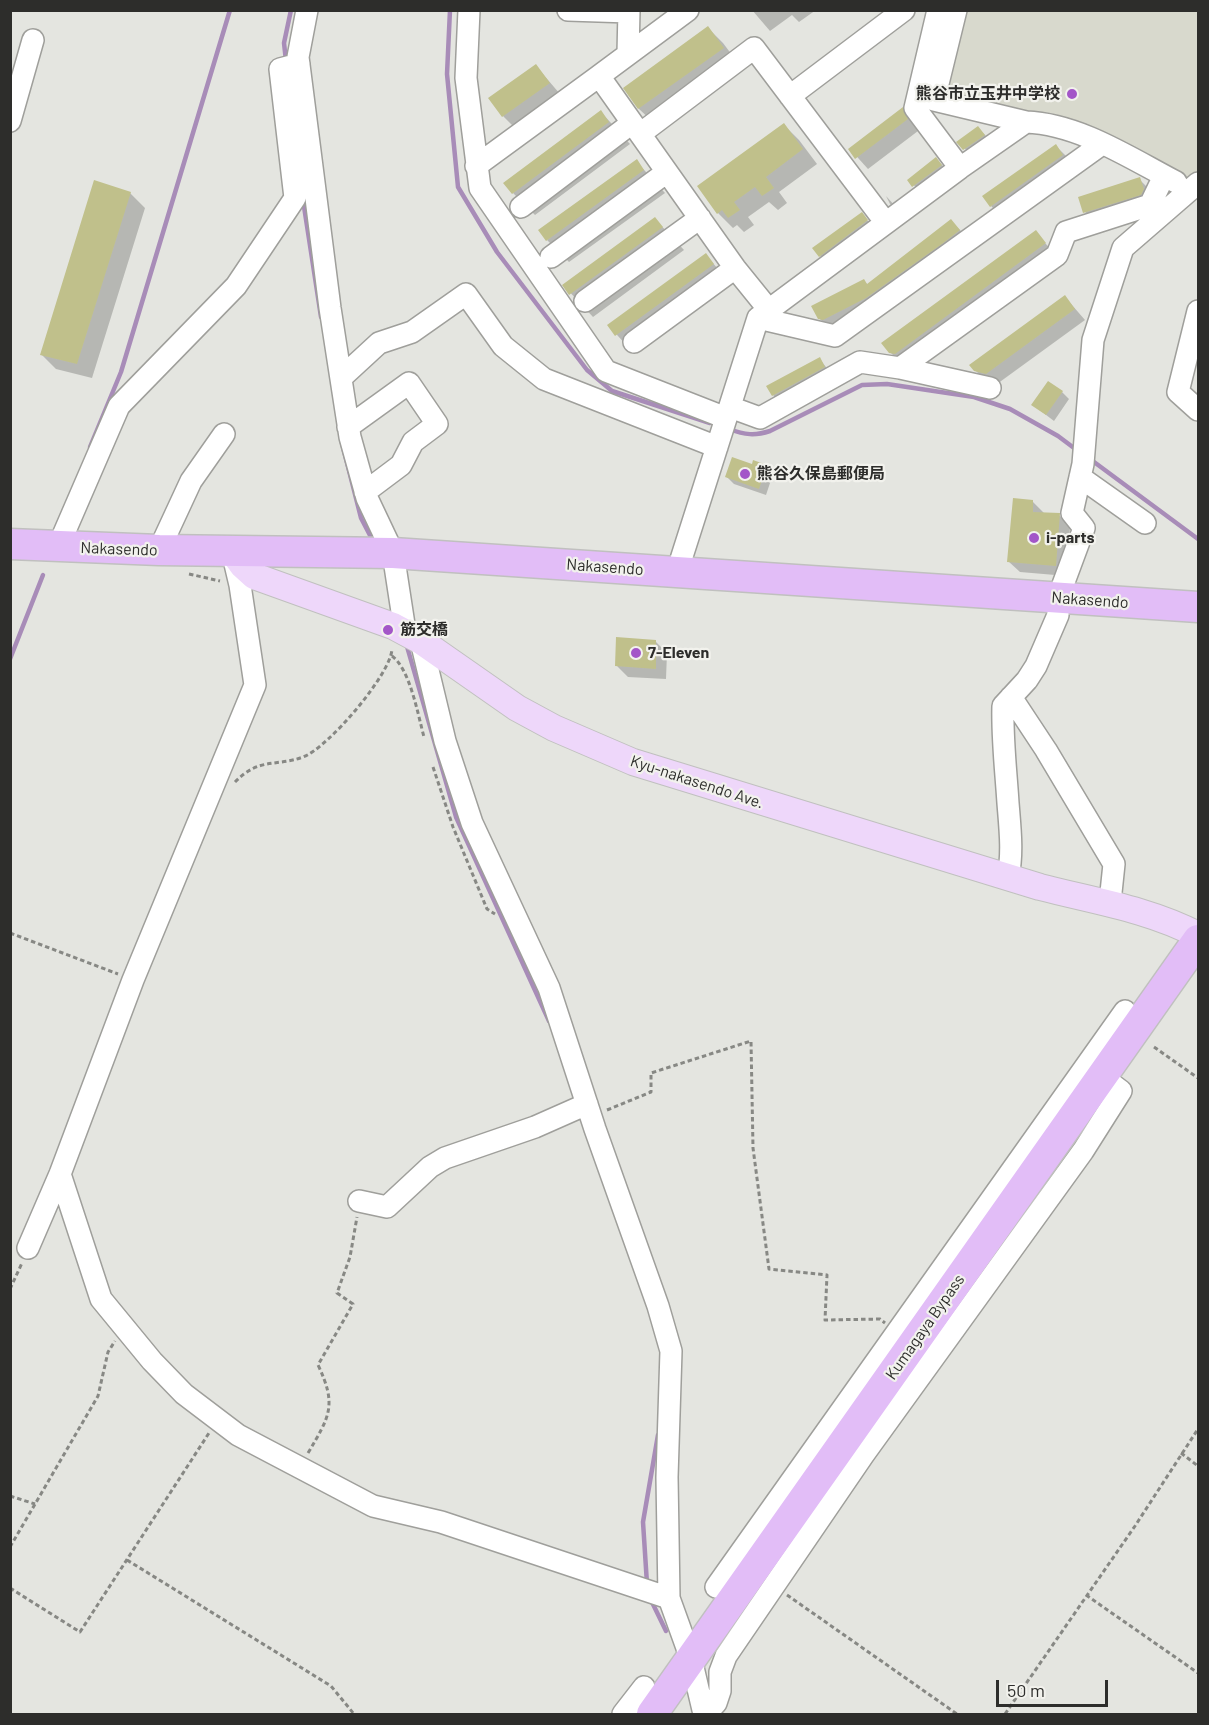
<!DOCTYPE html>
<meta charset="utf-8">
<style>
body{margin:0}
#map{position:relative;width:1209px;height:1725px;overflow:hidden;background:#e4e5e0;font-family:Barlow,sans-serif}
canvas{display:block}
.frame{position:absolute;inset:0;border:12px solid #2d2d2b;pointer-events:none}
.scale{position:absolute;left:996px;top:1680px;width:112px;height:27px;box-sizing:border-box;border:3px solid #2d2d2b;border-top:0;padding-left:8px;font-size:18px;line-height:21px;white-space:nowrap;color:#2d2d2b;-webkit-text-stroke:4px #f2f2ed;paint-order:stroke}
</style>
<div id="map">
<canvas width="1209" height="1725"></canvas>
<div class="frame"></div>
<div class="scale">50 m</div>
</div>
<script>
const c = document.querySelector('canvas').getContext('2d');
c.lineJoin = 'round';
function fillPath(path, color) {
  c.fillStyle = color;
  c.fill(path, 'evenodd');
}
function stroke(path, color, width, dash) {
  c.strokeStyle = color;
  c.lineWidth = width;
  c.lineCap = dash ? 'butt' : 'round';
  c.setLineDash(dash || []);
  c.stroke(path);
}
function label(font, color, halo, rows, align = 'center') {
  c.font = font + ' Barlow,"Noto Sans JP",sans-serif';
  c.lineWidth = 4.5;
  c.setLineDash([]);
  c.textBaseline = 'middle';
  c.strokeStyle = halo;
  c.fillStyle = color;
  for (const [text, x, y, turn = 0] of rows) {
    c.save();
    c.translate(x, y);
    c.rotate((+turn || 0) * Math.PI / 180);
    c.textAlign = isNaN(turn) ? turn : align;
    if (halo) c.strokeText(text, 0, 0);
    c.fillText(text, 0, 0);
    c.restore();
  }
}
fillPath(new Path2D(`
 M962,11H1198V174L1187,182L950,97L941,90Z`), '#d8d9cd');
fillPath(new Path2D(`
 M521,10H574L570,12Z
 M752,10H816L799,22L792,15L770,31Z
 M708,28L723,43L738,63L654,123L639,109L625,88Z
 M536,66L560,94L514,127L503,116Z
 M902,109L913,120L918,131L868,169L850,149Z
 M601,112L630,144L535,215L513,193Z
 M784,125L799,140L817,164L779,192L787,203L778,210L769,202L748,217L754,225L744,232L737,225L733,228L718,213L699,186Z
 M978,128L989,139L975,160L959,142Z
 M1056,146L1067,157L1002,217L991,206Z
 M936,159L947,170L925,197L909,180Z
 M636,161L665,193L569,262L547,240Z
 M1139,179L1150,190L1154,201L1096,223L1085,212Z
 M130,193L145,208L92,378L56,369L42,355Z
 M886,196L896,207L901,215L890,204Z
 M861,214L872,225L831,267L820,256Z
 M655,219L684,250L593,317L564,286Z
 M951,221L962,232L830,329L819,318L864,281L868,285Z
 M1035,232L1056,255L902,364L890,352Z
 M706,255L724,276L627,346L609,326Z
 M1065,297L1085,320L997,384L987,382L975,370Z
 M820,359L831,374L780,402L773,395L768,386Z
 M1062,392L1069,399L1054,421L1033,405Z
 M753,466H766L773,474L766,495L734,484L727,477Z
 M1033,502L1044,513L1059,515L1070,526L1067,576L1020,572L1008,561Z
 M656,642L667,653L666,679L628,677L617,666Z`), '#0003');
stroke(new Path2D(`
 M450,10L447,74L458,187L497,252L587,370L612,391L710,423
 M286,61L284,43L291,10
 M303,200L321,317
 M729,429C745,435 755,436 770,431L862,385L887,384L974,397L1010,409L1058,436L1078,451
 M342,443L361,518L374,543
 M90,447L121,372L230,10
 M1090,459L1198,539
 M406,643L456,817L549,1021
 M10,659L43,575
 M647,1584L643,1522L658,1435
 M650,1598L666,1631`), '#a88cb8', 4.5);
fillPath(new Path2D(`
 M708,26L724,48L638,109L623,88Z
 M536,64L550,83L502,117L488,98Z
 M903,107L908,119L855,159L848,149Z
 M601,110L609,122L512,194L503,183Z
 M784,123L803,149L766,177L774,188L762,196L755,187L734,202L740,210L728,218L722,210L717,214L697,186Z
 M978,126L985,135L963,150L956,142Z
 M1056,144L1063,155L990,207L982,196Z
 M936,157L942,165L912,187L907,180Z
 M637,159L644,170L546,241L538,230Z
 M1140,177L1144,189L1141,195L1083,213L1078,197Z
 M94,180L131,192L77,364L40,355Z
 M862,212L868,220L819,257L812,248Z
 M655,217L663,227L569,295L562,285Z
 M951,219L960,230L942,244L866,298L823,320L818,319L811,306L864,279L867,284Z
 M1036,230L1046,243L895,354L889,353L881,343Z
 M706,253L714,264L615,336L607,325Z
 M1065,295L1075,309L986,374L974,371L969,365Z
 M820,357L825,367L772,396L766,386Z
 M1048,381L1063,391L1046,415L1031,405Z
 M732,457L752,464L753,460L767,465L759,489L725,477Z
 M1013,498L1033,500V512L1060,513L1056,566L1007,562Z
 M616,637L656,640V669L615,666Z`), '#c0c08b');
const minor = new Path2D(`
 M307,10L298,57L330,308L350,437L367,498L393,553L405,631
 M469,10L466,78L480,188L606,371L726,418
 M568,10L629,12
 M938,10L915,108L960,168
 M628,54L629,10
 M599,76L688,10
 M790,96L904,10
 M10,121L33,40
 M1026,122C1079,124 1130,158 1176,182
 M640,134L754,48L886,223
 M476,166L599,76L735,268L769,310
 M521,207L632,123
 M551,257L667,172
 M585,301L700,218
 M1198,311L1178,392L1198,410
 M758,318L835,336L1102,144
 M634,342L735,268
 M900,368L990,388
 M341,378L379,343L412,332L466,294L503,346L544,379L717,447
 M730,407L760,418L860,362L900,368L1057,255L1066,232L1150,205L1164,176
 M348,427L409,383L437,424L413,442L401,465L365,492
 M1080,477L1145,523
 M58,547L119,406L236,286L295,198L280,69L299,64
 M159,550L191,481L224,434
 M677,572L758,318L960,168L1026,122L934,100L956,10
 M421,641L445,741L472,823L549,988L595,1129L658,1306L671,1351L667,1477L669,1598L691,1659L704,1714
 M1011,697L1046,750L1114,864L1110,902
 M1008,877C1013,853 1010,828 1008,803C1006,771 1002,738 1003,706L1027,680L1036,666L1058,615V598L1084,528L1072,513L1083,464L1093,340L1123,248L1198,183
 M60,1174L101,1299L152,1361L184,1394L238,1435L373,1506L441,1522L669,1598
 M359,1201L387,1207L430,1167L445,1158L535,1127L587,1104
 M28,1248L60,1174L133,980L255,685L240,585L232,551
 M716,1587L1125,1011
 M623,1714L644,1687
 M706,1714L716,1703L720,1691V1672L726,1656L864,1454L1083,1151L1121,1091L1101,1076`);
const major = new Path2D(`
 M232,551L243,566L254,576L393,626L421,641L517,708L554,728L633,762L1040,887C1094,901 1148,909 1198,935`);
const highway = new Path2D(`
 M10,544L159,550L393,553L1198,607
 M652,1714L1198,940`);
stroke(minor, '#9f9f9b', 24);
stroke(major, '#c0c0bf', 28);
stroke(highway, '#c0c0bf', 33);
stroke(new Path2D(`
 M189,574L220,581
 M392,656C410,669 418,715 424,737
 M433,767L453,827L487,909L495,914
 M235,782C259,757 276,767 303,757C328,748 391,674 392,649
 M10,933L118,974
 M1154,1047L1198,1078
 M607,1110L651,1092V1073L751,1041L753,1148L769,1269L827,1275L825,1320L880,1319L885,1323
 M10,1289L22,1263
 M308,1453C330,1416 337,1405 318,1365L353,1304L337,1293L350,1257L357,1217
 M1181,1453L1198,1466
 M10,1496L35,1504
 M10,1547L98,1396L108,1352L115,1341
 M127,1560L331,1686L354,1714
 M10,1588L80,1632L209,1433
 M787,1595L957,1714
 M1086,1595L1198,1673
 M1005,1714L1135,1526L1198,1429`), '#878884', 3, [4.5, 3]);
stroke(minor, '#fff', 21);
stroke(major, '#eed7fa', 26);
stroke(highway, '#e2bdf7', 30);
for (const [x, y, r, color] of [
 [1072,94,6,"#a356c8"],
 [745,474,6,"#a356c8"],
 [1034,538,6,"#a356c8"],
 [388,630,6,"#a356c8"],
 [636,653,6,"#a356c8"]
]) {
  const dot = new Path2D();
  dot.arc(x, y, r, 0, 2 * Math.PI);
  c.fillStyle = color;
  c.fill(dot);
  stroke(dot, '#f2f2ed', 2);
}
label('bold 16px', '#2d2d2b', '#f2f2ed', [
 ["熊谷市立玉井中学校",1060,94,"right"],
 ["熊谷久保島郵便局",757,474],
 ["i-parts",1046,538],
 ["筋交橋",400,630],
 ["7-Eleven",648,653]
], 'left');
label('16px', '#2d2d2b', '#f2f2ed', [
 ["Nakasendo",119,549,2],
 ["Nakasendo",605,567,4],
 ["Nakasendo",1090,600,4],
 ["Kyu-nakasendo Ave.",697,782,18],
 ["Kumagaya Bypass",925,1327,-55]
]);
</script>
